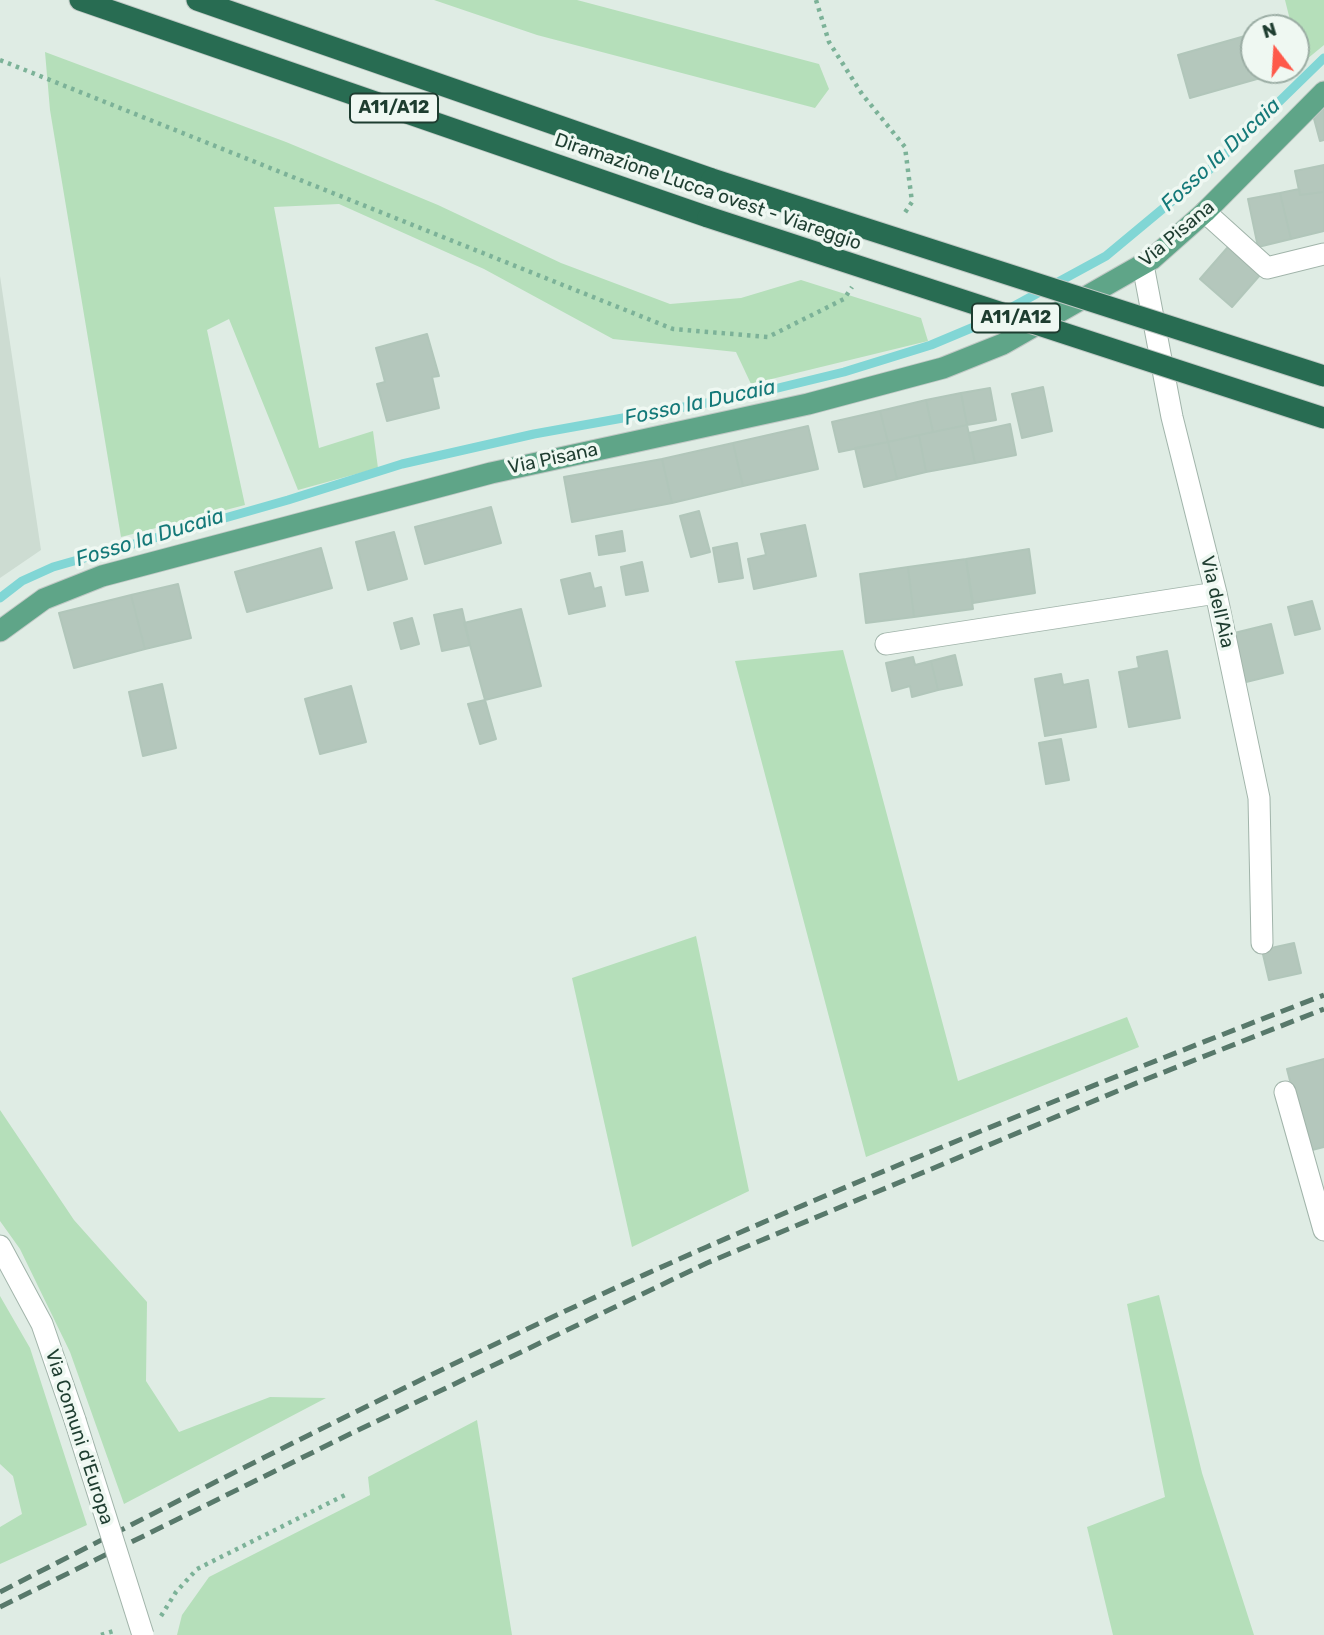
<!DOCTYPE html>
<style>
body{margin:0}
#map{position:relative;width:1324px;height:1635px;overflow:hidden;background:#dfece4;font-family:Rubik,sans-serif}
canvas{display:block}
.north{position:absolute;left:1240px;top:14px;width:70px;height:70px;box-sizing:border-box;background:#eff8f2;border:2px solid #9bada4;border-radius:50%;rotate:343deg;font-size:19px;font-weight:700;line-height:28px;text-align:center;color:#1e3d30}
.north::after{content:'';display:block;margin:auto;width:24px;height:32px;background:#fe594a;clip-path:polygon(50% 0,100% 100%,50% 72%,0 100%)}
</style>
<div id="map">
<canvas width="1324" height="1635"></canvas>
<div class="north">N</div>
</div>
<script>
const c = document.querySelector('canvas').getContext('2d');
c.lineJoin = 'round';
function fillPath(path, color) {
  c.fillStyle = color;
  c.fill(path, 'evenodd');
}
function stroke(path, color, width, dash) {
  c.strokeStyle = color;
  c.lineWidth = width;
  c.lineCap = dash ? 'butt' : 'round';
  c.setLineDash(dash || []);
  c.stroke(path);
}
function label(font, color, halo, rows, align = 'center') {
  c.font = font + ' Rubik,sans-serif';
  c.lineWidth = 7;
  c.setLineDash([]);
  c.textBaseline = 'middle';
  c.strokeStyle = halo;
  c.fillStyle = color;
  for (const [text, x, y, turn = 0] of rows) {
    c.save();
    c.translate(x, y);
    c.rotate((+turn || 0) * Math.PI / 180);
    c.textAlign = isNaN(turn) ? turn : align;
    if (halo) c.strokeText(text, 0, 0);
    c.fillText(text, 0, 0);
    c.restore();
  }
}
fillPath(new Path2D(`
 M0,276L41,550L0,578Z`), '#cddcd2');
fillPath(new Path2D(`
 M434,0H577L819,64L829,89L815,108L537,35Z
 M1285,0H1324V45L1301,64L1296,28H1292Z
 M45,52L286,142L438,205L561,263L670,304L741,298L801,280L921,318L928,341L751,384L736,352L613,339L484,269L339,204L274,207L319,448L373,431L378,468L298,490L229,319L207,330L245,505L121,537L50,110Z
 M843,650L958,1081L1127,1017L1139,1047L866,1157L735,661Z
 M696,936L749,1191L632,1247L572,978Z
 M0,1110L74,1220L147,1302L146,1381L179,1432L270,1397L326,1398L124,1504L70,1352L20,1249L0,1221Z
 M1159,1295L1202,1473L1254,1635H1113L1087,1527L1165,1497L1127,1304Z
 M0,1296L30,1348L87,1525L0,1564V1527L22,1514L13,1476L0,1464Z
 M477,1420L512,1635H177L182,1615L209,1577L370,1495L368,1477Z`), '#b5dfba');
stroke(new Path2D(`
 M0,598L22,581L53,567L288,500L402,464L534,434L745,396L844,372L931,345L981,324L1106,256L1207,172L1324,58`), '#81d6d5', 9);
const building = new Path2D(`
 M1252,34L1254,70H1262L1264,77L1190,98L1178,55Z
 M1324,104V140L1320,141L1313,115Z
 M1324,165V192L1300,195L1295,171Z
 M1299,189L1300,195L1324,192V231L1291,239L1280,193Z
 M1280,193L1291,239L1258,247L1248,199Z
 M1228,247L1260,275L1232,307L1200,279Z
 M427,334L439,376L432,377L439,408L387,421L377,384L385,382L376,348Z
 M1043,387L1052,431L1022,438L1012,394Z
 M990,388L996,420L967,425L961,393Z
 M961,393L967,425L933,432L926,400Z
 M926,400L933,432L888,442L880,411Z
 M880,411L888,442L839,452L832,422Z
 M1010,424L1016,455L975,463L969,433Z
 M967,425L975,463L926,472L919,435Z
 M808,426L818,469L743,486L733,443Z
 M919,435L926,472L897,479L888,442Z
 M888,442L897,479L864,487L855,448Z
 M733,443L743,486L672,503L662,459Z
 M662,459L672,503L572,522L564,477Z
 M491,507L501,543L425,564L415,527Z
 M699,511L710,552L691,557L680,516Z
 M805,525L816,576L754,589L748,559L766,555L761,534Z
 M622,531L625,551L599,555L596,536Z
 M394,532L407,579L368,590L356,542Z
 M737,543L743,578L719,582L713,548Z
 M321,548L332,588L247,612L235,572Z
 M1029,549L1035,593L973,603L966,559Z
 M966,559L973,609L914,617L908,567Z
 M642,562L648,591L626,595L621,567Z
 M908,567L914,617L866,623L860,574Z
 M590,573L594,589L601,587L605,606L569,614L561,580Z
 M178,584L191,638L145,649L131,595Z
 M131,595L145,649L74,668L59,613Z
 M1312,601L1320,629L1295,635L1288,607Z
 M462,609L470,645L442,651L434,615Z
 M521,609L541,686L485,700L464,623Z
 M412,618L419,644L401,649L394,623Z
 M1271,624L1283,673L1242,683L1230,634Z
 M1167,651L1180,718L1129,727L1119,672L1139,668L1137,657Z
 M955,655L962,685L938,690L931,661Z
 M913,657L915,665L931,661L938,690L912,697L910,686L892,691L886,663Z
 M1061,674L1063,685L1088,680L1096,727L1045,736L1035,679Z
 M162,684L176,748L143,756L129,692Z
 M351,686L366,742L320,754L305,699Z
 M485,700L496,739L480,744L468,704Z
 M1061,739L1069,780L1046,784L1039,743Z
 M1294,943L1301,973L1269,980L1262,950Z
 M1324,1059V1147L1308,1151L1287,1069Z`);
fillPath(building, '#b4c7bc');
stroke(building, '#b1c6ba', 2);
const minor = new Path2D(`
 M1205,212L1267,268L1324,254
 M1143,265L1172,417L1216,593L1259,798L1262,943
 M886,644L1216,593
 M1285,1092L1324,1230
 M0,1246L42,1324L75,1420`);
const major = new Path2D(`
 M0,631L44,599L102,576L491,473L808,404L943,368L1003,344L1152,259L1205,212L1324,92`);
const highway = new Path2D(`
 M80,0L708,217
 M197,0L712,179`);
stroke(minor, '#a1b4aa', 23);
stroke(major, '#c0c9c5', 23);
stroke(highway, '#c0c9c5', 23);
stroke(new Path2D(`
 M816,0L829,42L862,94L905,147L912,202L904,214
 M0,60L673,329L768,337L844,299L852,287
 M161,1616L176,1592L197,1569L349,1493
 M101,1635L117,1630`), '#7cb298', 4.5, [3.5, 5]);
stroke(minor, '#fff', 21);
stroke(major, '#5fa588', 21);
stroke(highway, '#286c52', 21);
stroke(new Path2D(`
 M0,1592C232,1473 464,1354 702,1249C907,1159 1115,1076 1324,995
 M0,1607L352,1433L707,1263L1139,1082L1324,1009`), '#58796b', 5, [14, 7]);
const minorBridge = new Path2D(`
 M75,1420L143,1635`);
const highwayBridge = new Path2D(`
 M712,179L1324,376
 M708,217L1324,418`);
stroke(minorBridge, '#a1b4aa', 23, []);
stroke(highwayBridge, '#c0c9c5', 23, []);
stroke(minorBridge, '#fff', 21);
stroke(highwayBridge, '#286c52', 21);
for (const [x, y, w] of [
 [394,108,88],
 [1016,318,88]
]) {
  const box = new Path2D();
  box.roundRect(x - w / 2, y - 14.5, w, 29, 5);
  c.fillStyle = '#eff8f2';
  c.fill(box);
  stroke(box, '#1e3d30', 2);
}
label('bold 18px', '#1e3d30', null, [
 ["A11/A12",394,108],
 ["A11/A12",1016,318]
]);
label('19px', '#1e3d30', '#eff8f2', [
 ["Diramazione Lucca ovest - Viareggio",708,192,19],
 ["Via Pisana",1177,234,-40],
 ["Via Pisana",553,459,-12],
 ["Via dell'Aia",1217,602,77],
 ["Via Comuni d'Europa",79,1437,72]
]);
label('italic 21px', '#147979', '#eff8f2', [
 ["Fosso la Ducaia",1221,155,-43],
 ["Fosso la Ducaia",700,403,-12],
 ["Fosso la Ducaia",150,538,-17]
]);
</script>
